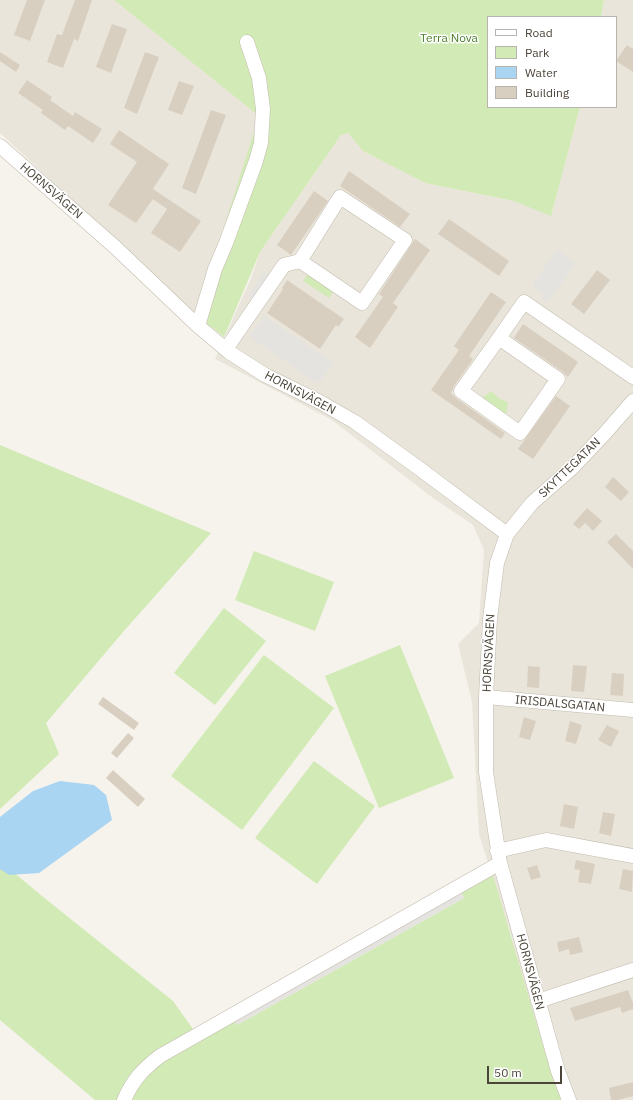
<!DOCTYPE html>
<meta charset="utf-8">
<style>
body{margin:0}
#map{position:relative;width:633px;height:1100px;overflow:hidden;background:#f6f3ec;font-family:"IBM Plex Sans",sans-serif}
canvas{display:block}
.legend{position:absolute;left:487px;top:16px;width:130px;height:92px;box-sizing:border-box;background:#fff;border:1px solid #b7b4b0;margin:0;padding:5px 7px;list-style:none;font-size:12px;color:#4b4439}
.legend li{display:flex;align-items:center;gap:8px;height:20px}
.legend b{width:20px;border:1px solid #b7b4b0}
.scale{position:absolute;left:487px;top:1066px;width:75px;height:18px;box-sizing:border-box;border:2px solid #4b4439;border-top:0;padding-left:5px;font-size:12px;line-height:14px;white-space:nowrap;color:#4b4439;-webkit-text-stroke:3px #fff;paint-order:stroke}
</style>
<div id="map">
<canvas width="633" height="1100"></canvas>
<ul class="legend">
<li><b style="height:5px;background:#fff"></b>Road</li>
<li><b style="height:11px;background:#d2eab5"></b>Park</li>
<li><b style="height:11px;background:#a9d4f2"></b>Water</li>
<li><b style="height:11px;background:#d8cfc1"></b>Building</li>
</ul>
<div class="scale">50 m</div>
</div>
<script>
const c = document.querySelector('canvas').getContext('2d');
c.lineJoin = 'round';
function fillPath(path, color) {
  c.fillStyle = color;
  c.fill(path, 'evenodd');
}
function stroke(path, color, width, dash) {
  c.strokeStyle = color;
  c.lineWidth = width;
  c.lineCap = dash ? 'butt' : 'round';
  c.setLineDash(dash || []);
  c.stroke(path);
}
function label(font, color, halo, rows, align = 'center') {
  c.font = font + ' "IBM Plex Sans",sans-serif';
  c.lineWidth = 3;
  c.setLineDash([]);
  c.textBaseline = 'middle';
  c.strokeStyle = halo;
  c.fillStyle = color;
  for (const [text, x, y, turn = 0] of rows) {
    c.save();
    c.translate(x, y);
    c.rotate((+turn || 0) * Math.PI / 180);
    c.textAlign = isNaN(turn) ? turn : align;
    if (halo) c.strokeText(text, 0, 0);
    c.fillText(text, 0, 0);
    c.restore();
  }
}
fillPath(new Path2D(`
 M0,0H114L260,116L196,315L0,133Z
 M604,0H633V1100H561L541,1053L512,938L479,834L472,702L458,644L479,623L484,550L473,525L429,495L332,420L215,359L251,278L260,252L341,135L348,133L363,151L425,183L514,201L551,215L580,107H616V17H601Z`), '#eae5da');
fillPath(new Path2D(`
 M114,0H604L601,17H488V107H580L551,216L514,201L425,183L363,151L348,133L341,135L260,252L224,337L196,315L259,116Z
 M309,272L335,289L329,298L303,281Z
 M491,391L500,399L508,402L506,415L482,398Z
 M0,445L211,533L123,632L46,723L59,754L0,809Z
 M254,551L334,582L315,631L235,600Z
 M224,608L266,641L215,705L174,673Z
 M400,645L454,778L379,808L325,676Z
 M264,655L334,708L242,830L171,776Z
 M314,761L375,806L317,884L255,838Z
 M0,861L42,896L173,1001L200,1039L234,1019L237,1025L464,898L461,892L493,875L546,1056L562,1100H95L0,1020Z`), '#d2eab5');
fillPath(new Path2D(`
 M557,250L576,264L547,302L541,298L544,294L532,285Z
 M264,272L270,276L254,301L248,296Z
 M264,316L333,363L318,384L249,336Z
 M461,892L464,898L237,1025L234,1019Z`), '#e5e3e0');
fillPath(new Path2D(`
 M60,781L94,785L106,795L112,820L39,873L9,875L0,869V817L33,791Z`), '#a9d4f2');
fillPath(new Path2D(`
 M27,0H45L30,41L14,35Z
 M75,0H92L78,41L74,39L63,68L47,62L57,34L62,35Z
 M112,24L127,29L111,73L96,67Z
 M627,45L633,49V72L616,61Z
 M0,52L20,65L16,72L0,61Z
 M145,52L159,57L137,114L124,108Z
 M27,80L52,97L50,100L73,116L75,112L102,129L93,143L68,126L65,130L41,113L43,110L18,93Z
 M179,81L194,86L182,115L168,110Z
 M211,110L226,115L196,194L182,188Z
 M119,130L169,164L153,189L201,221L180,252L151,233L167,209L153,199L136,223L108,205L137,162L110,144Z
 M349,171L410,214L400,227L340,186Z
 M314,191L328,201L291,255L277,245Z
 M449,219L509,261L499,276L438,234Z
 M415,239L430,250L393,303L398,307L370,348L355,337L383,297L379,294Z
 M597,270L610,280L584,314L571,304Z
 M287,280L344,319L338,327L336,325L320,349L267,313L283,289L282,288Z
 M491,292L506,302L469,356L473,359L454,386L451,393L456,398L505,433L501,439L431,390L459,350L454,346Z
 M523,324L578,362L568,377L563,372L514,338Z
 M556,396L570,406L533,459L518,449Z
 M613,477L629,492L621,501L605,487Z
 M587,508L602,521L593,531L585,523L579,529L573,524Z
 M616,534L633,551V569L607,542Z
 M573,665L587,666L584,692L571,691Z
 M528,666L540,667L539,688L527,687Z
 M612,673L624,674L623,696L610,695Z
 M103,697L139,723L134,730L98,704Z
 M524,717L536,721L530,740L519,737Z
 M570,721L582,725L576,744L565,741Z
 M607,725L619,731L611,747L598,740Z
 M128,733L134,738L117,758L111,753Z
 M113,770L145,799L138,807L106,778Z
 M564,804L578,807L574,829L560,826Z
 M603,812L615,814L611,836L599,833Z
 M576,860L595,864L591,884L578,882L580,870L574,869Z
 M537,865L541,877L531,880L527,868Z
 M623,869L633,871L632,892L619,889Z
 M579,937L583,952L570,955L569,949L559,952L557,942Z
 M628,990L633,1003V1009L622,1013L620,1007L575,1021L570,1008Z
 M633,1082V1096L618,1100H611L609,1088Z`), '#d8cfc1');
const minor = new Path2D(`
 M0,146L115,247L198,326L229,352L265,375L320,402L355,422L420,469L507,534L497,563L490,619L486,697V772L500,863L558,1071L569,1100
 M198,326L215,269L226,243L256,161L261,143L263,109L259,78L247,42
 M499,338L558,379L520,433L461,391Z
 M499,338L524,302L633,377
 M226,349L284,265L300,261L362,303L405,240L340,197L300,261
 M507,534L532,503L573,467L606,432L633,401
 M486,697L633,710
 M497,851L546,840L633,856
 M538,1001L633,970
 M124,1100C133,1080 142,1070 160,1056L500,863`);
stroke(minor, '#c2bbae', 15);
stroke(minor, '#fff', 14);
label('12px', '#4a7f2a', '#fff', [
 ["Terra Nova",449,39]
]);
label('12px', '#4b4439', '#fff', [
 ["HORNSVÄGEN",51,191,41],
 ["HORNSVÄGEN",300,393,28],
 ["SKYTTEGATAN",570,468,-44],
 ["HORNSVÄGEN",489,653,-87],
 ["IRISDALSGATAN",560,704,5],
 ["HORNSVÄGEN",530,972,75]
]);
</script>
